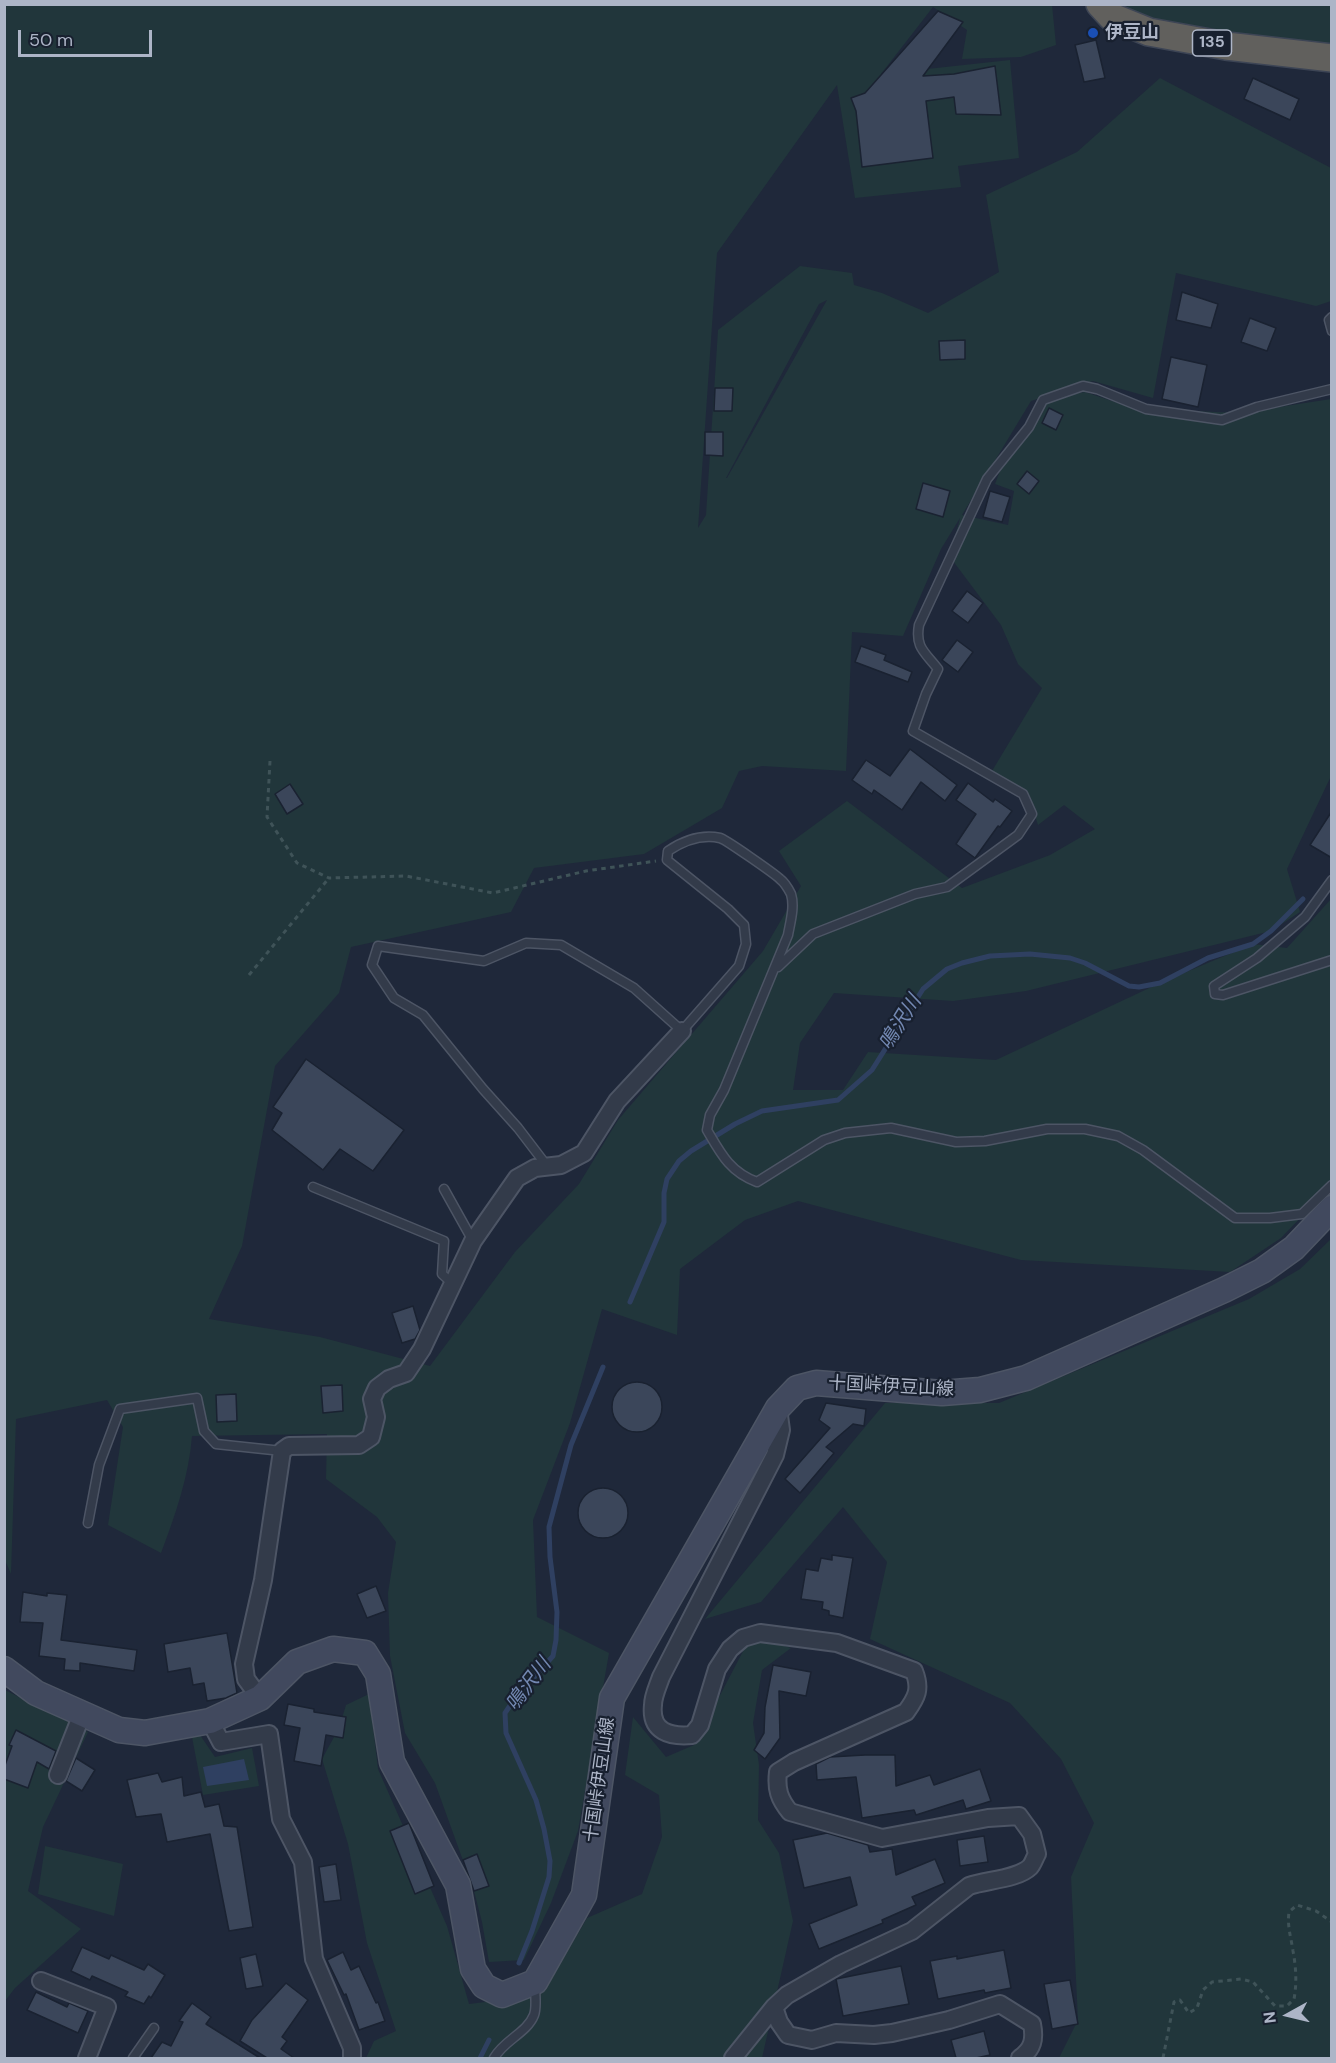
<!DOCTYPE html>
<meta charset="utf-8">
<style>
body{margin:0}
#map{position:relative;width:1336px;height:2063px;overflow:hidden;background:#1f283a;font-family:"DM Sans",sans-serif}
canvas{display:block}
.frame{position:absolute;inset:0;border:6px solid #adb5c7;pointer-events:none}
.north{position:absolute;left:1258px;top:1985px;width:60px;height:60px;-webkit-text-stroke:4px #18202f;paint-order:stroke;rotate:262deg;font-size:16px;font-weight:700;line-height:24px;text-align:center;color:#adb5c7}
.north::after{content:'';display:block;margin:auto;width:21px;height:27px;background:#adb5c7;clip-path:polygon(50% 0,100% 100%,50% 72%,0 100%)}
.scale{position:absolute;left:18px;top:30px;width:134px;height:27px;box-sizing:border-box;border:3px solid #adb5c7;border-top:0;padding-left:8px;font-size:18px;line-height:21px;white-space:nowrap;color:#adb5c7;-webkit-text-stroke:4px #18202f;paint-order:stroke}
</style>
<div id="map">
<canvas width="1336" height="2063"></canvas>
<div class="frame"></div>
<div class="north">N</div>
<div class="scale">50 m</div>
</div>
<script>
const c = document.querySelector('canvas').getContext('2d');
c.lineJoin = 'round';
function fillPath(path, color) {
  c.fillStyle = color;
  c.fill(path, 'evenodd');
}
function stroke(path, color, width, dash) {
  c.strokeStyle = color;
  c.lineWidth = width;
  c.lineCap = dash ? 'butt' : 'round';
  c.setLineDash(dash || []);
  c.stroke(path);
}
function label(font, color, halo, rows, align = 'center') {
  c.font = font + ' "DM Sans","Noto Sans JP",sans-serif';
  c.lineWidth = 4.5;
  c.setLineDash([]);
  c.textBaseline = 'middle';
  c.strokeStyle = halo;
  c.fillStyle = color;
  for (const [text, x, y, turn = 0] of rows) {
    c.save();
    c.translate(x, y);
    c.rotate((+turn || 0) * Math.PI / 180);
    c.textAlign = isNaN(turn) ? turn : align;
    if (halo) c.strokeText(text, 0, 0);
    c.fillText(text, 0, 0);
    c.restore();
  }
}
fillPath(new Path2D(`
 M5,5H1052L1056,45L1021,57L962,59L967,30L933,7L881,74L1010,60L1019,158L958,166L961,187L855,198L837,85L717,253L698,528L706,515L718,330L800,266L852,273L854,285L882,293L928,313L999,272L986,195L1077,152L1160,78L1331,168V301L1316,306L1176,273L1153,398L1093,381L1031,401L962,515L1008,525L1014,491L995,484L1006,455L1043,400L1085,392L1148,413L1216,415L1146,409L1240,413L1331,399V776L1287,869L1300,912L1271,931L1026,991L953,1001L834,993L800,1043L793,1090H843L868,1052L996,1060L1160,983L1253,944L1287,948L1331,899L1332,1185L1281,1238L1230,1272L1021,1260L798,1201L745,1220L680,1269L677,1335L602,1309L570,1423L533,1520L537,1617L609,1653L578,1831L551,1903L524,1960L489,1962L482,1922L474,1891L435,1783L405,1733L390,1656L388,1593L396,1542L377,1517L326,1479L327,1434L192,1436C189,1476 175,1516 161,1553L108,1525L123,1427L107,1400L16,1419L11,1574L5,1560ZM827,300L727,478H726L819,304ZM960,518L950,557L1001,625L1018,664L1042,688L989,776L1028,794L1038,825L1064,805L1095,829L1050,855L962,888L847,801L779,851L801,886L763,951L618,1120L579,1184L515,1252L430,1366L320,1337L209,1319L242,1246L275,1066L339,993L351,947L511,912L534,868L644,854L722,808L739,771L762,766L846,771L852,632L903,636L941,549Z
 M1120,5H1331V52L1169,24L1123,8Z
 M1331,1239V2058H1059L1078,2020L1071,1877L1094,1823L1061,1759L1010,1703L870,1639L887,1562L843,1507L761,1602L705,1619L885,1403H999L1249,1299L1300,1269Z
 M751,1636L791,1648L762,1670L753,1723L759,1765L758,1820L779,1853L793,1921L762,2058H366L374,2041L396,2031L367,1943L348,1844L322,1759L339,1728L346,1705L369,1694L378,1769L447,1926L469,2004L509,1999L548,1985L587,1918L642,1894L662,1837L659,1795L625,1775L633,1717L666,1757L694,1745Z
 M5,1690L88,1732L43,1827L28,1891L81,1929L15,1988L5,2001Z
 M200,1735L215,1757L252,1748L259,1786L203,1795L192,1737Z
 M45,1846L123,1864L114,1916L38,1894Z`), '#21363b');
fillPath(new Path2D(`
 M244,1759L249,1780L207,1786L203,1767Z`), '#2f4061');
stroke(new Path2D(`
 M630,1302L664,1222V1193L667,1179L679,1161L691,1151L735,1124L762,1111L838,1100L872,1070L923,989L947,969L962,963L990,956L1030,954L1070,958L1085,963L1129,986L1139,987L1160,983L1208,958L1253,944L1271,931L1303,899
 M519,1963L532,1931L549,1877L550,1861L544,1829L536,1800L506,1733L505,1713L516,1697L553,1656L556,1640L557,1612L550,1557L549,1527L571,1445L603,1367
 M480,2058L489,2040`), '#2f4061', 5);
const building = new Path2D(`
 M938,11L963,22L923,76L954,74L995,66L1001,115L956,114L954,97L926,101L933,158L862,167L856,111L851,98L865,93Z
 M1096,40L1105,78L1084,82L1075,45Z
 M1253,78L1299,99L1290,120L1244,99Z
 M1182,292L1218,304L1211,328L1176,320Z
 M1250,318L1276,328L1267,351L1241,342Z
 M965,340V359L940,360L939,341Z
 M1171,357L1207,365L1198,407L1162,399Z
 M715,388H733L732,411H714Z
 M1049,408L1063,415L1056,430L1042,423Z
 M705,432H723V456L705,455Z
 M1027,471L1039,481L1029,494L1017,484Z
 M923,483L950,491L943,517L916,509Z
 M990,491L1010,497L1002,522L983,517Z
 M967,591L983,603L968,623L952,611Z
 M957,640L973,652L958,672L942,660Z
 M861,646L886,655L884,660L912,672L908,682L855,662Z
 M910,749L957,785L945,801L921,782L902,810L874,790L872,794L852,780L866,760L890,776Z
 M968,783L993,802L995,799L1012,811L1000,827L998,826L975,858L956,844L976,814L956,800Z
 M290,784L303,804L287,814L275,794Z
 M1332,811V858L1310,845Z
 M306,1059L404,1130L373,1171L340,1149L323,1170L272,1130L282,1113L273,1107Z
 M413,1306L420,1330L415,1339L402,1343L392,1313Z
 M612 1407a25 25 0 1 1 50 0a25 25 0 1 1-50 0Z
 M342,1385L343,1411L323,1413L321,1386Z
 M236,1394L237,1421L217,1422L216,1395Z
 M826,1403L866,1409L864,1426L853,1424L826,1447L834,1453L800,1493L785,1479L830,1428L819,1420Z
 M578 1513a25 25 0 1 1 50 0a25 25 0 1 1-50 0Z
 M832,1555L853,1558L843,1618L829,1615V1611L822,1609L823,1602L801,1599L806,1569L818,1571L821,1558L832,1560Z
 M376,1586L386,1611L367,1618L357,1594Z
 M23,1592L47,1596V1593L67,1595L61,1640L137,1650L134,1671L80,1663V1671L64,1670L65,1659L39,1656L43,1623L20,1622Z
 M227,1633L237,1693L226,1698L207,1701L204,1683L193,1685L190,1668L168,1672L164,1644Z
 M773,1665L811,1672L806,1696L779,1691L780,1738L765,1759L754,1750L764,1733L765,1707Z
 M288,1704L314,1709V1712L346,1717L343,1738L326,1735L321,1766L294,1761L300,1728L284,1725Z
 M16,1730L56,1751L49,1769L37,1762L28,1788L4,1779V1768L12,1746L9,1745Z
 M865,1755H895L896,1786L930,1775L934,1785L980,1769L991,1801L966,1809L963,1800L916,1815L914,1810L862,1818L856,1777L817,1780L816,1764L830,1757Z
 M76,1758L95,1770L82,1791L66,1781Z
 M158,1773L162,1782L182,1777L184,1796L201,1792L205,1807L219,1804L224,1826L237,1827L253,1927L229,1931L210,1834L167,1842L161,1814L136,1817L127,1780Z
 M409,1823L434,1886L415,1894L390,1831Z
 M827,1833L868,1845L870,1852L892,1849L896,1875L935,1859L945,1883L912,1897L916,1905L882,1920L883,1923L819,1949L809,1924L857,1905L850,1877L804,1888L793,1840Z
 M984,1836L988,1862L960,1866L957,1840Z
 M477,1854L489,1886L474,1891L463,1860Z
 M336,1864L341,1900L324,1902L319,1867Z
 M82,1947L109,1959L111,1955L144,1970L148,1964L165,1975L151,1998L149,1996L144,2004L125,1996L128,1992L92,1976L90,1980L71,1971Z
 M1004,1950L1011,1988L985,1993L984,1990L938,1999L930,1961L957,1956V1959Z
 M343,1952L351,1970L359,1966L376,2003L378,2002L385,2021L359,2030L346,1994L344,1995L327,1960Z
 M256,1954L263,1986L246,1989L240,1958Z
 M901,1966L909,2004L843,2016L836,1979Z
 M1070,1980L1078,2024L1052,2029L1044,1984Z
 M286,1983L308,2000L282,2037L287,2041L281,2049L294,2058H267L240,2041L252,2020Z
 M36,1992L67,2007L69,2003L88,2011L78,2033L27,2010Z
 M192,2003L211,2017L206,2024L260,2058H151L162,2042L171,2046L183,2022L179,2021Z
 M984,2031L990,2055L976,2058H956L951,2040Z`);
fillPath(building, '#3b465a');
stroke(building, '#1a2231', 1.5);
const service = new Path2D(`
 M1332,317L1329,320L1332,331
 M1332,880L1305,917L1257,958L1214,986L1215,994L1223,995L1332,960
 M778,967L813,934L915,894L947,887L1018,835L1032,814L1023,794L913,731L926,694L938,669C925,652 915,648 919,625L987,479L1029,427L1043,400L1083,386L1097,389L1146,409L1222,420L1257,407L1332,389
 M547,1166L518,1128L483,1089L423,1015L394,998L372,965L378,946L484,961L526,943L561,945L634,988L682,1031L739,966L746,944L744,925L728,909L667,860L668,851C683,841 701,834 720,838C725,839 775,874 780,879C784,882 789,890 791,894C795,907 790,923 788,935L724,1090L710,1115L707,1130C721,1154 730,1172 757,1182L824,1140L845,1133L891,1128L956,1142L985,1141L1047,1129H1085L1118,1136L1143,1150L1235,1218H1270L1302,1214L1332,1185
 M313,1187L444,1241L442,1274L453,1284
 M444,1189L473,1241
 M88,1523L99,1465L120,1409L197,1398L204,1431L216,1444L282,1451
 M133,2058L154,2028
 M494,2058C504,2040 527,2033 534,2015C537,2007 535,1995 535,1986`);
const minor = new Path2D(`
 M260,1698L246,1679L244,1664L263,1580L282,1451L289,1446L359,1445L371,1437L376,1417L372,1399L377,1388L389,1379L406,1373L422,1349L473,1241L517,1178L535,1168L561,1165L584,1153L617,1101L682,1031
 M210,1721L221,1742L269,1734L281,1819L303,1862L314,1959L352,2048V2058
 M58,1775L82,1714
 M41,1981L107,2007L87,2058
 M774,2007L779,2022L788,2035L812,2040L836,2033L874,2035L892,2033L949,2020L1000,2004L1032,2024C1035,2039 1033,2049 1020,2058
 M733,2058L774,2007L787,1995L841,1964L912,1931L969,1886C986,1880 1018,1879 1030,1867C1033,1864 1035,1857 1037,1854L1032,1834L1019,1816L988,1818L882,1838L790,1812C779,1799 776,1789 778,1772L794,1762L906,1712C917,1697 921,1689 914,1671L837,1643L760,1633L743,1638L730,1649L717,1669L700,1725L692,1735C670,1737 650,1732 653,1705C653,1696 658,1686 661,1677L775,1455L781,1430L778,1408`);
const secondary = new Path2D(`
 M4,1669L36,1693L119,1730L145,1733L210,1721L260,1698L297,1662L333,1649L365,1653L378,1674L392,1762L458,1885L473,1969L484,1986L502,1995L535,1982L584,1895L612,1698L778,1408L797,1388L816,1383L942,1393L980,1390L1026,1378L1224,1290L1262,1271L1294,1248L1332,1208`);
const trunk = new Path2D(`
 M1100,4L1112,17L1149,32L1226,46L1332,58`);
stroke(service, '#4d5565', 11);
stroke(minor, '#4d5565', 20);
stroke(secondary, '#4d5565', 27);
stroke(trunk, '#3d4555', 30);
stroke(new Path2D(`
 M270,761L267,817L297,863L329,878L406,876L493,893L586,871L656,861
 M249,975L329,878
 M1163,2058L1174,2002L1180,2000L1189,2013L1197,2008L1203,1990L1212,1982L1241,1979L1253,1982L1275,2006H1287L1294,1999C1297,1983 1296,1967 1293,1951C1291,1937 1287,1926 1289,1912L1297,1905L1316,1911L1332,1922`), '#3f5358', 3, [4.5, 4.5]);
stroke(service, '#333b4a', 8);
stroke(minor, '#333b4a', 16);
stroke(secondary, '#41495e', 24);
stroke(trunk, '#61605d', 27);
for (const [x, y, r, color] of [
 [1093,33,6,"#1a4fb4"]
]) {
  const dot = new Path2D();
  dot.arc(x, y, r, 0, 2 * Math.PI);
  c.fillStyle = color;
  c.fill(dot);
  stroke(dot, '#18202f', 2);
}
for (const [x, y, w] of [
 [1212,43,39]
]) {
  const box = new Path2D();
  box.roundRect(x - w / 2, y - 13, w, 26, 4.5);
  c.fillStyle = '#18202f';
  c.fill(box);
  stroke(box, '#adb5c7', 1.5);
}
label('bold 16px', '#adb5c7', null, [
 ["135",1212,43]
]);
label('bold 18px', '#adb5c7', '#18202f', [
 ["伊豆山",1105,33]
], 'left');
label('18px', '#adb5c7', '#18202f', [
 ["十国峠伊豆山線",891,1387,3],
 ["十国峠伊豆山線",600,1780,-82]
]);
label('italic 20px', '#7388b2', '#18202f', [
 ["鳴沢川",901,1023,-58],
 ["鳴沢川",529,1685,-53]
]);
</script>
